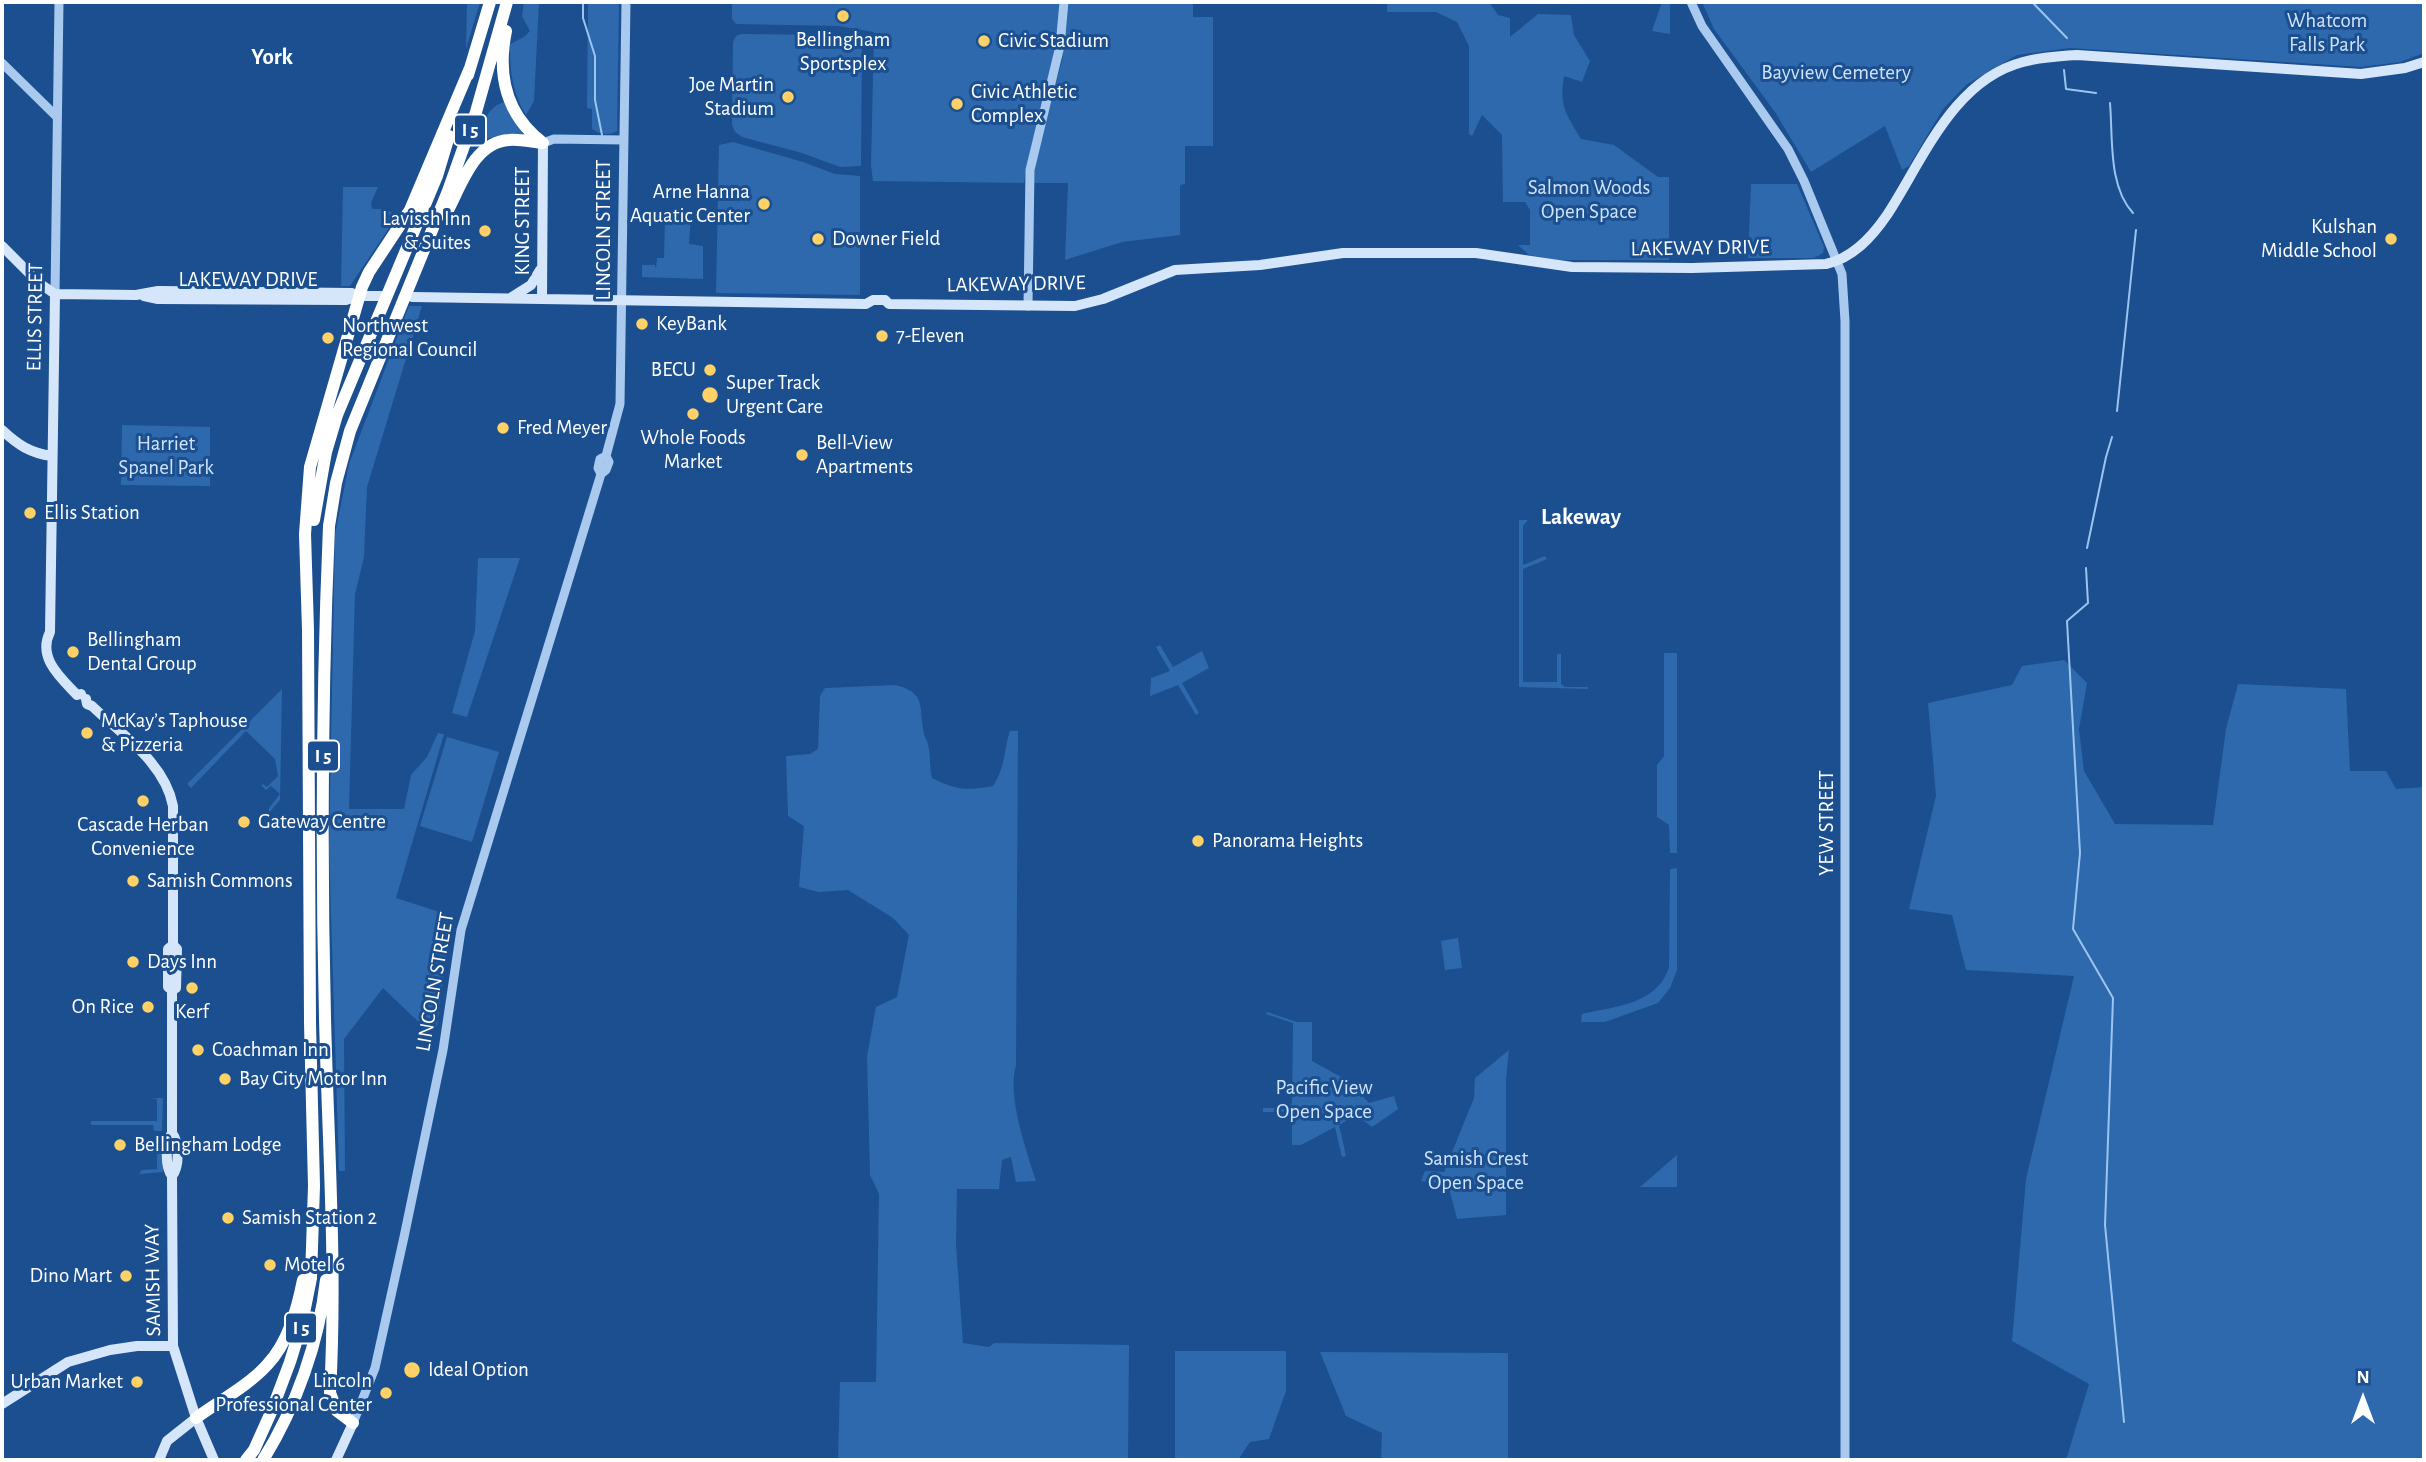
<!DOCTYPE html>
<meta charset="utf-8">
<style>
body{margin:0}
#map{position:relative;width:2426px;height:1462px;overflow:hidden;background:#1b4f8f;font-family:"Alegreya Sans",sans-serif}
canvas{display:block}
.frame{position:absolute;inset:0;border:4px solid #fff;pointer-events:none}
.north{position:absolute;left:2328px;top:1364px;width:70px;height:70px;-webkit-text-stroke:5px #1b4f8f;paint-order:stroke;rotate:0deg;font-size:19px;font-weight:700;line-height:28px;text-align:center;color:#fff}
.north::after{content:'';display:block;margin:auto;width:24px;height:32px;background:#fff;clip-path:polygon(50% 0,100% 100%,50% 72%,0 100%)}
</style>
<div id="map">
<canvas width="2426" height="1462"></canvas>
<div class="frame"></div>
<div class="north">N</div>
</div>
<script>
const c = document.querySelector('canvas').getContext('2d');
c.lineJoin = 'round';
function fillPath(path, color) {
  c.fillStyle = color;
  c.fill(path, 'evenodd');
}
function stroke(path, color, width, dash) {
  c.strokeStyle = color;
  c.lineWidth = width;
  c.lineCap = dash ? 'butt' : 'round';
  c.setLineDash(dash || []);
  c.stroke(path);
}
function label(font, color, halo, rows, align = 'center') {
  c.font = font + ' "Alegreya Sans",sans-serif';
  c.lineWidth = 6;
  c.setLineDash([]);
  c.textBaseline = 'middle';
  c.strokeStyle = halo;
  c.fillStyle = color;
  for (const [text, x, y, turn = 0] of rows) {
    c.save();
    c.translate(x, y);
    c.rotate((+turn || 0) * Math.PI / 180);
    c.textAlign = isNaN(turn) ? turn : align;
    if (halo) c.strokeText(text, 0, 0);
    c.fillText(text, 0, 0);
    c.restore();
  }
}
fillPath(new Path2D(`
 M467,2H480L466,49Z
 M524,2H539L534,101L526,115C512,92 510,71 510,44L524,37L530,31L522,16Z
 M588,2H619L617,131C610,136 599,134 592,129V109L587,108Z
 M732,2H1061L1055,53L1030,151L1024,183L873,181L871,165L874,32L838,26L736,24L732,19Z
 M1069,2H1193V17H1213V146H1185V184L1180,185V235L1122,242L1065,260L1068,183H1033L1036,156L1062,61Z
 M1387,2H1489L1498,15L1510,18V37L1538,14L1571,15L1574,35L1590,61L1582,82L1564,76C1559,106 1566,114 1581,139L1614,145L1658,177H1669V260H1556L1529,255L1518,245H1530V210L1525,202H1503L1502,135L1482,115L1472,136L1469,134V46L1457,22L1436,12H1387Z
 M1662,2H1670V34L1652,31Z
 M1702,2H2424V53L2400,62L2361,67L2070,48L2017,55L1966,85L1943,109L1909,166L1902,170L1885,126L1811,172L1775,112L1714,29Z
 M741,34L829,35L862,39L861,166L840,167L802,153L742,137L735,132L732,125L733,42L736,36Z
 M504,102L524,135H500L484,140L480,138C483,121 487,108 504,102Z
 M733,142L803,162L835,174L860,176V295L716,293L719,145Z
 M1751,184H1797L1824,247L1823,253L1814,258H1748Z
 M343,187H378L371,203L372,209H386L397,216L350,286H341Z
 M681,214H691L689,244L703,246V279L642,277V265H655L656,269L657,258H664L665,220H674V218H681Z
 M409,306H422L367,487L364,557L355,594L349,809H404L411,775L427,757L438,733L444,734L396,898L455,917L447,949L437,1027L428,1031L383,988L344,1039L345,1171H339L329,847L335,534L349,464Z
 M122,425L210,427V486L121,485Z
 M1519,520H1528L1523,526V565L1545,556L1547,559L1523,569V682H1557V654H1561V684L1565,687H1588V689L1519,687Z
 M478,558H520L467,717L452,713L475,631Z
 M1160,645L1173,667L1202,651L1209,668L1182,683L1199,713L1196,715L1178,685L1150,696L1151,678L1170,671L1156,647Z
 M1664,653H1677V853H1670L1669,825L1657,817V765L1664,756Z
 M2064,660L2087,683L2079,729L2084,771L2115,824L2213,825L2226,729L2238,684L2346,689L2350,771H2386L2396,789L2424,787V1460H2066L2089,1384L2012,1341L2026,1179L2074,976L1966,970L1952,915L1909,909L1936,796L1928,703L2012,685L2022,666Z
 M895,685C928,693 918,708 924,733C924,737 927,740 928,744C931,755 929,766 932,778C956,790 967,791 993,786C1006,766 1003,753 1010,731H1018L1016,1065C1007,1097 1026,1149 1036,1181L1016,1182L1011,1157L1002,1160L999,1189H957L956,1244L963,1343L989,1347L994,1343L1129,1345L1128,1460H838L840,1382H876L879,1194L870,1175L867,1056L876,1007L897,997L909,935L893,918L848,890L819,892L799,887L804,826L788,816L786,756L810,754L818,749L820,696L825,688Z
 M282,689L280,800L241,845L269,812V808L280,794L271,786L266,790L261,785L263,784L267,787L278,776L275,759L246,731L191,788L187,784Z
 M447,737L499,752L472,842L420,826Z
 M1677,868V970L1670,988L1658,1003L1605,1022H1581L1582,1014C1615,1006 1656,1005 1669,968L1670,869Z
 M1458,938L1462,968L1445,970L1441,941Z
 M1267,1012L1297,1022H1312V1061L1350,1082L1369,1103L1394,1096L1398,1109L1372,1127L1356,1115L1339,1125L1346,1156L1342,1157L1335,1127L1301,1145H1292V1117L1289,1112H1263V1108H1288L1292,1103L1293,1023L1266,1014Z
 M1509,1050L1506,1079V1215L1457,1219L1448,1184L1421,1181L1425,1171L1444,1172L1474,1098L1475,1078Z
 M151,1098H163L162,1131H154L153,1125H91V1121H157V1099Z
 M154,1136L163,1137V1172L139,1174L142,1170L157,1169V1148H154Z
 M1677,1155V1187H1640Z
 M1175,1351H1286V1391L1269,1439L1250,1442L1238,1460H1175Z
 M1320,1352L1508,1353V1460H1381L1382,1433L1346,1416Z`), '#2e69ad');
stroke(new Path2D(`
 M583,2V18L595,56V100L602,135
 M2032,2L2067,38
 M2064,70L2066,89L2096,93
 M2110,103C2113,138 2108,186 2133,213
 M2117,411L2136,230
 M2087,548L2106,457L2112,437
 M2086,568L2088,603L2067,621L2080,853L2073,929L2113,998L2105,1225L2124,1422`), '#9cc4f0', 2);
stroke(new Path2D(`
 M1691,2L1702,26L1788,149L1804,181L1842,274L1845,321V1460
 M2,63L57,117
 M543,143L554,139L624,140
 M55,294L59,2
 M1028,306L1030,170L1060,46L1064,2
 M601,474L598,468L600,459L606,456
 M353,1423L375,1368L404,1237L443,1050L461,930L601,474L606,470L609,462L606,456L620,404L626,2`), '#a9c9ee', 9);
stroke(new Path2D(`
 M2,246L39,283L55,294
 M55,294L50,632C37,658 61,678 77,695L81,694
 M55,294L136,295L158,291L352,293L359,296H382
 M144,296L158,299L346,300L359,296
 M412,297L866,304L873,300H885L889,304L1075,306L1103,299L1175,270L1260,265L1343,253H1476L1572,267L1692,268L1826,264C1853,258 1872,237 1887,215C1923,160 1953,80 2023,62C2041,57 2059,56 2077,55L2361,74L2405,68L2424,62
 M512,297L531,285L540,270
 M542,299L543,143
 M2,430C18,445 30,453 52,456
 M86,699L87,704L92,706C122,735 165,763 173,806V945L177,949L176,988L172,990
 M172,990V1133C165,1143 165,1167 172,1176L173,1346L196,1418L214,1460
 M172,990L168,987V949L173,945
 M172,1133C179,1142 180,1167 172,1176
 M2,1404L68,1362L110,1350L137,1346H173
 M159,1460L167,1441L196,1418
 M336,1460L353,1423`), '#d6e6fa', 10);
stroke(new Path2D(`
 M506,31C497,75 506,115 543,143
 M468,75L490,2
 M447,212C461,186 474,142 509,140C520,139 532,142 543,143
 M314,520L326,452L337,415L437,176L449,136
 M196,1418C219,1401 248,1386 267,1365C288,1343 297,1310 303,1280
 M353,1423L337,1411L330,1393C337,1268 328,1143 325,1018C321,854 322,690 329,526L336,483L350,431L448,191L476,112L507,2
 M246,1460L254,1450L272,1410L290,1362L302,1323L311,1278L314,1186L310,1023L308,630L305,534L310,467L362,287L369,272L410,210L470,68
 M263,1460C296,1407 319,1342 326,1280`), '#fff', 12);
for (const [x, y, r, color] of [
 [843,16,7,"#ffd166"],
 [984,41,7,"#ffd166"],
 [788,97,7,"#ffd166"],
 [957,104,7,"#ffd166"],
 [764,204,7,"#ffd166"],
 [485,231,7,"#ffd166"],
 [818,239,7,"#ffd166"],
 [2391,239,7,"#ffd166"],
 [642,324,7,"#ffd166"],
 [882,336,7,"#ffd166"],
 [328,338,7,"#ffd166"],
 [710,370,7,"#ffd166"],
 [710,395,9,"#ffd166"],
 [693,414,7,"#ffd166"],
 [503,428,7,"#ffd166"],
 [802,455,7,"#ffd166"],
 [30,513,7,"#ffd166"],
 [73,652,7,"#ffd166"],
 [87,733,7,"#ffd166"],
 [143,801,7,"#ffd166"],
 [244,822,7,"#ffd166"],
 [1198,841,7,"#ffd166"],
 [133,881,7,"#ffd166"],
 [133,962,7,"#ffd166"],
 [192,988,7,"#ffd166"],
 [148,1007,7,"#ffd166"],
 [198,1050,7,"#ffd166"],
 [225,1079,7,"#ffd166"],
 [120,1145,7,"#ffd166"],
 [228,1218,7,"#ffd166"],
 [270,1265,7,"#ffd166"],
 [126,1276,7,"#ffd166"],
 [412,1370,9,"#ffd166"],
 [137,1382,7,"#ffd166"],
 [386,1393,7,"#ffd166"]
]) {
  const dot = new Path2D();
  dot.arc(x, y, r, 0, 2 * Math.PI);
  c.fillStyle = color;
  c.fill(dot);
  stroke(dot, '#1b4f8f', 2.5);
}
for (const [x, y, w] of [
 [470,130,32],
 [323,756,32],
 [301,1328,32]
]) {
  const box = new Path2D();
  box.roundRect(x - w / 2, y - 15.5, w, 31, 5);
  c.fillStyle = '#1b4f8f';
  c.fill(box);
  stroke(box, '#fff', 2);
}
label('bold 19px', '#fff', null, [
 ["I 5",470,130],
 ["I 5",323,756],
 ["I 5",301,1328]
]);
label('21px', '#cfe3fa', '#1b4f8f', [
 ["Whatcom",2327,21],
 ["Falls Park",2327,45],
 ["Bayview Cemetery",1836,73],
 ["Salmon Woods",1589,188],
 ["Open Space",1589,212],
 ["Harriet",166,444],
 ["Spanel Park",166,468],
 ["Pacific View",1324,1088],
 ["Open Space",1324,1112],
 ["Samish Crest",1476,1159],
 ["Open Space",1476,1183]
]);
label('21px', '#fff', '#1b4f8f', [
 ["Bellingham",843,40,"center"],
 ["Sportsplex",843,64,"center"],
 ["Civic Stadium",998,41],
 ["Joe Martin",774,85,"right"],
 ["Stadium",774,109,"right"],
 ["Civic Athletic",971,92],
 ["Complex",971,116],
 ["Arne Hanna",750,192,"right"],
 ["Aquatic Center",750,216,"right"],
 ["Lavissh Inn",471,219,"right"],
 ["& Suites",471,243,"right"],
 ["Kulshan",2377,227,"right"],
 ["Middle School",2377,251,"right"],
 ["Downer Field",832,239],
 ["KeyBank",656,324],
 ["Northwest",342,326],
 ["Regional Council",342,350],
 ["7-Eleven",896,336],
 ["BECU",696,370,"right"],
 ["Super Track",726,383],
 ["Urgent Care",726,407],
 ["Fred Meyer",517,428],
 ["Whole Foods",693,438,"center"],
 ["Market",693,462,"center"],
 ["Bell-View",816,443],
 ["Apartments",816,467],
 ["Ellis Station",44,513],
 ["Bellingham",87,640],
 ["Dental Group",87,664],
 ["McKay’s Taphouse",101,721],
 ["& Pizzeria",101,745],
 ["Gateway Centre",258,822],
 ["Cascade Herban",143,825,"center"],
 ["Convenience",143,849,"center"],
 ["Panorama Heights",1212,841],
 ["Samish Commons",147,881],
 ["Days Inn",147,962],
 ["On Rice",134,1007,"right"],
 ["Kerf",192,1012,"center"],
 ["Coachman Inn",212,1050],
 ["Bay City Motor Inn",239,1079],
 ["Bellingham Lodge",134,1145],
 ["Samish Station 2",242,1218],
 ["Motel 6",284,1265],
 ["Dino Mart",112,1276,"right"],
 ["Ideal Option",428,1370],
 ["Lincoln",372,1381,"right"],
 ["Professional Center",372,1405,"right"],
 ["Urban Market",123,1382,"right"]
], 'left');
label('21px', '#fff', '#1b4f8f', [
 ["KING STREET",523,221,-90],
 ["LINCOLN STREET",604,230,-90],
 ["LAKEWAY DRIVE",1700,248,-1],
 ["LAKEWAY DRIVE",248,280],
 ["LAKEWAY DRIVE",1016,284,-1],
 ["ELLIS STREET",35,317,-89],
 ["YEW STREET",1827,823,-90],
 ["LINCOLN STREET",435,982,-80],
 ["SAMISH WAY",153,1280,-91]
]);
label('bold 23px', '#fff', '#1b4f8f', [
 ["York",272,57],
 ["Lakeway",1581,517]
]);
</script>
